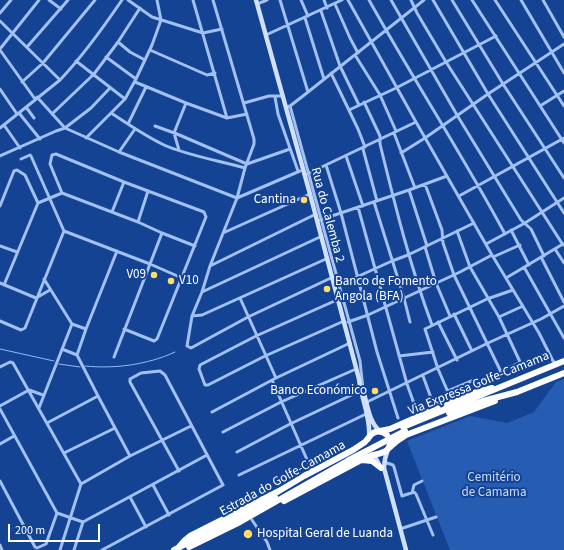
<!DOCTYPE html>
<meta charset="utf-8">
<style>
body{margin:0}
#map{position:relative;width:564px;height:550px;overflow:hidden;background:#144393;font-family:"Source Sans 3",sans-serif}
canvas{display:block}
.scale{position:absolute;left:8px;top:524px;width:92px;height:18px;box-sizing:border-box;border:2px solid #fff;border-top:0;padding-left:5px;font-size:12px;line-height:14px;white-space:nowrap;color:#fff;-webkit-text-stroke:3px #144393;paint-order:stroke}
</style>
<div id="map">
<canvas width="564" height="550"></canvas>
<div class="scale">200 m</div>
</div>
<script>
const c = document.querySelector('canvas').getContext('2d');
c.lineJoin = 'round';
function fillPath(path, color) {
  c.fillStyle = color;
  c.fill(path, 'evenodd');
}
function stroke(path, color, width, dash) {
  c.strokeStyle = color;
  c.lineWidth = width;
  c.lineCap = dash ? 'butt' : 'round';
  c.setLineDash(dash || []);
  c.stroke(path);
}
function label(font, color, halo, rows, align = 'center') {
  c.font = font + ' "Source Sans 3",sans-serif';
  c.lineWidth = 4;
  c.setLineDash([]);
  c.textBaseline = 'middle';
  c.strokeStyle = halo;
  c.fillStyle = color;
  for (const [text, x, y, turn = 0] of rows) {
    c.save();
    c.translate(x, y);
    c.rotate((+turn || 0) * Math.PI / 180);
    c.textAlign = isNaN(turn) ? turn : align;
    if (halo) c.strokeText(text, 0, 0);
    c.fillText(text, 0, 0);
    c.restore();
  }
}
fillPath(new Path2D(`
 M564,379V550H450L407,441L470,416L507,423L534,412L556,382Z`), '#265cb2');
stroke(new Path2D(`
 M0,349L54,361
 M59,364L80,367
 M85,366C114,369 147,365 175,352`), '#94bbf5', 1);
stroke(new Path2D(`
 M49,0L61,9
 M128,0L152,17L203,33L222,29
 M193,0L227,118
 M213,0L254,139V144L245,168L237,198L210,266L202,292L192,316L187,346L191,348L248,317L333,277
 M280,0L308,92
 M301,0L308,16
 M324,0L327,8
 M348,0L416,122L492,255L539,333L553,361L556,363
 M369,0C413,79 462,154 505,234
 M391,0L457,115L521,220L531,229L544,256
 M411,0L417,13L446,62L563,245
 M433,0L488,94L564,213
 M452,0L503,84L564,178
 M472,0L564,143
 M495,0L564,106
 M521,0L564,73
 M543,0L564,37
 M257,4L267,0
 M335,4L350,38L358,53
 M321,11L340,66L359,105
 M0,13L11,0
 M305,18L324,79
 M0,21L60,80
 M266,35L342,0
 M118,42L130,52L145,60
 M27,47L68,0
 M0,49L39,0
 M0,50L35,99
 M150,50L207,75L215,73
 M355,55L380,95L396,131
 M106,57L136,79
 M76,61L125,99
 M331,73L358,129L365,147
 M22,82L43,63L95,0
 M135,82L186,103L227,118L247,114
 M0,89L17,114
 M37,97L65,128L91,108L110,88
 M275,97L278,114L298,171
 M364,102L380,136V144C395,205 410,266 432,325
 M244,103L269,96H283
 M290,106L360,361L363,389
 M540,106L564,91
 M26,107L34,118
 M286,107L290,106L303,96L424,0
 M349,110L396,88L496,36
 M19,113L40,139
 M111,113C128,124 145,136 164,145C186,155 220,161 245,168
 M52,114L94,74L118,42L140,8
 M128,124L146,87
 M4,125L20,148
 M155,126L177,134L247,164L290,149
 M0,128L60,80C83,56 103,28 122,0
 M394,133L415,188
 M86,138L125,99L136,79L152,45L161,20L157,0
 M363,149L377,201
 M179,150L174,133L186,103
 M119,152L135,129
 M401,153L425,138L488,94L564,44
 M0,156L56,131L65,128L119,152L237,198
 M346,156L363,206
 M326,165L341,213L377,352L398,418
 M307,174L416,122
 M425,184L442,230L443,243L454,275L501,372L503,370L520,363
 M409,190L427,246
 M62,193L50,164L52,155L56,154L124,182L204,212L206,217L157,339L154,341L124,329
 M459,196L564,138
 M237,198L300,171
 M374,202L404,298L410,322
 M0,206L14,171L17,170L25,175L38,203L62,193L138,222L162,233L195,246
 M358,207L407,384L417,412
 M112,212L124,182
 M317,221L409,190L447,176
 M138,222L148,191
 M511,230L529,265
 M64,231L150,264L182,278
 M457,231L470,267L499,317L521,364L533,359
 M223,233L310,194
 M486,244L525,223L564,198
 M0,246L17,252
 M425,247L436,283L450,316
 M555,249L564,263
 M117,251L86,329L77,355L98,396L130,456
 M493,257L520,245
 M541,257L564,302
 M210,266L316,214
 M524,267L564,338
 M506,278L563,244
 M44,279L72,324L86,329
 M0,283L36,298L50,290
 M4,285L38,203
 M339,285L392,261L408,255L474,223
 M202,292L322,236
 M240,298L276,378
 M339,299L256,336L200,365L199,369L205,385H208L265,356L344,321
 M454,314L472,351
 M192,316L202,315L328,258
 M499,317L523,306
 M0,321L21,330L25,328L64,231L31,156L30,155L21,159
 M348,322L368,315L460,272L492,255
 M438,322L457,360
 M62,349L77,355
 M399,356L433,352
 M114,357L162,233
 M0,367L10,362L13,363L81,484L60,550
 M423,376L434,406
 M272,380L312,471
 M448,391L474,380L489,379L501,372
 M451,399L438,369L425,329L487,299L513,290
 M367,402L488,343L541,319L564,306
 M0,406L29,390L43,395
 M39,408L72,324
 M0,409L57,513L46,544L37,548L35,547L0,481
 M212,412L276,378L350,343
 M47,423L98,396
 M223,432L281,402L356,369
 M0,444L14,436
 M237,452L290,424L360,391
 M64,453L115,428
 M384,462L393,465L394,467L402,496L414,492L416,494L433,535
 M239,475L366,414
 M81,484L130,456L191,426
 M153,485L169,515
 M412,493L414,485L422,481
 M130,497L146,527
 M57,513L83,522L207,455
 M252,520L267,542L270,550
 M400,529L436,517
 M0,545L2,550
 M74,550L83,522
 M102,550L223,485L165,375L160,371L141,373L130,379V382L179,471`), '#a2c1f2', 3);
stroke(new Path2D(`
 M256,0L310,194L359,379C361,398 371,418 369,437
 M362,387C367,400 368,422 380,431
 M388,449L385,459L384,468L406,550
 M374,455L381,468`), '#d1e1fc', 4.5);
stroke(new Path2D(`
 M449,413L483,401L517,392L564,373
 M403,427L564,361
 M380,431L390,429L467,395L492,388
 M368,439C372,431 380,429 387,435
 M389,448L397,441L406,435L495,401
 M362,460L372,461L381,468
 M284,501L361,460C364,459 367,457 370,456C379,453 391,454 390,440
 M189,547L240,522L349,460
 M178,548L185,540L190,536L279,491L304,476L353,450L365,442L369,437
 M174,550L246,513L275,497`), '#fff', 6);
stroke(new Path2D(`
 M349,460L405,431`), '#fff', 6);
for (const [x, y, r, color] of [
 [304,200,4,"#ffdc63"],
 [154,275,4,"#ffdc63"],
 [171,281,4,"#ffdc63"],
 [327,289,4,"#ffdc63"],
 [375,391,4,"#ffdc63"],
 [248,534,5,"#ffdc63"]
]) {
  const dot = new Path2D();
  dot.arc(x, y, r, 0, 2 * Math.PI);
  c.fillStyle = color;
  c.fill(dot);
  stroke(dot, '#144393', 1.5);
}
label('13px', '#fff', '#144393', [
 ["Cantina",296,200],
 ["V09",146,275],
 ["V10",179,281,"left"],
 ["Banco de Fomento",335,282,"left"],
 ["Angola (BFA)",335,297,"left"],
 ["Banco Económico",367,391],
 ["Hospital Geral de Luanda",257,534,"left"]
], 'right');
label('13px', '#fff', '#144393', [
 ["Rua do Calemba 2",327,215,75],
 ["Via Expressa Golfe-Camama",479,384,-22],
 ["Estrada do Golfe-Camama",283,479,-29]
]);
label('13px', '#c9ddfc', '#144393', [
 ["Cemitério",494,478],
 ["de Camama",494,493]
]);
</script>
